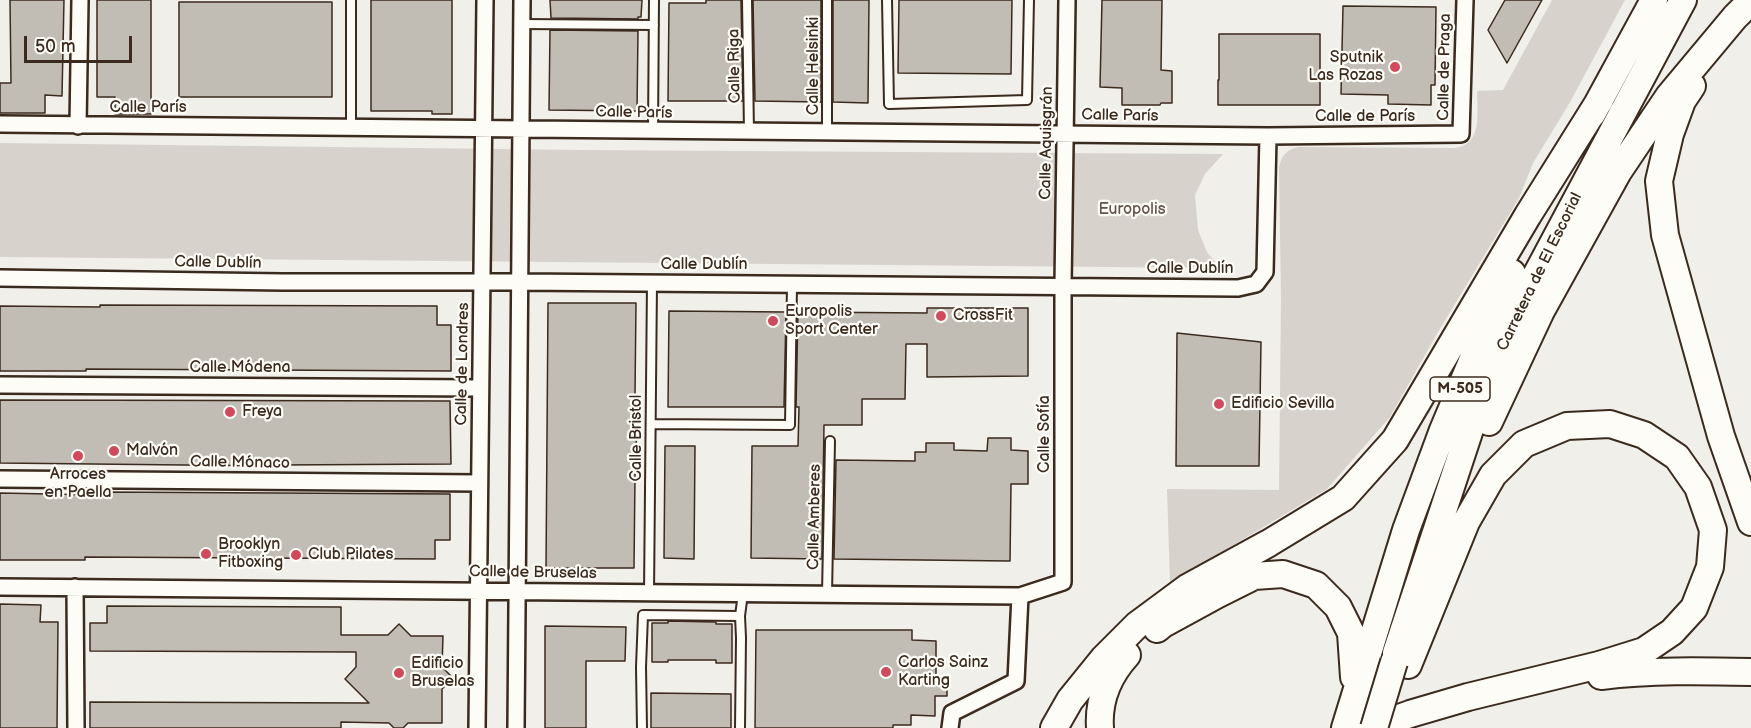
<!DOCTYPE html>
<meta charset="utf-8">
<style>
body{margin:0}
#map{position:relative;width:1751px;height:728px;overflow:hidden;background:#f1efea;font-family:"Balsamiq Sans",sans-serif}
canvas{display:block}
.scale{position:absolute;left:24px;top:36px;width:108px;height:27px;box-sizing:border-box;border:3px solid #3b2a1e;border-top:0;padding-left:8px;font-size:18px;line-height:21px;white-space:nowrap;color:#3b2a1e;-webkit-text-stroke:4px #fdfcf7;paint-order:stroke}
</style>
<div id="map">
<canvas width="1751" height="728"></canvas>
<div class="scale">50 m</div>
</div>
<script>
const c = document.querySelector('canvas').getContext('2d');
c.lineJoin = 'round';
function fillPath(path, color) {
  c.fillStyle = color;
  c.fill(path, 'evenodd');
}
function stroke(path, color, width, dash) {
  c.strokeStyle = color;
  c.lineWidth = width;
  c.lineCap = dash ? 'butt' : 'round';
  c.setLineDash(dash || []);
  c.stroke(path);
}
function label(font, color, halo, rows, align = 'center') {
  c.font = font + ' "Balsamiq Sans",sans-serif';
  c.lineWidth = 4.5;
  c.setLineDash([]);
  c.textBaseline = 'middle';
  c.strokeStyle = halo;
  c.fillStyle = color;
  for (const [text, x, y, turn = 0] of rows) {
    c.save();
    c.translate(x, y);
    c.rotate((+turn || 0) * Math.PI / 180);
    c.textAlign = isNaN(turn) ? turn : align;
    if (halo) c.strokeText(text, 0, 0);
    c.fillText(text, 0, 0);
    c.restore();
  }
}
fillPath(new Path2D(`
 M1552,0H1625L1569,104L1533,163L1519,198L1438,332L1390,417L1327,489L1170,583L1167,489L1279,490L1281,299L1279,168C1281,156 1287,149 1299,147L1454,148C1483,146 1477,112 1477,91L1503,90Z
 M0,143L580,150L1223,154L1205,174L1195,195L1198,230L1207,252L1220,268L0,257Z`), '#d7d2cc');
const building = new Path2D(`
 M10,0H64L62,96L45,95V113H0V83H11Z
 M97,0H151V114H115V97H97Z
 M371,0H452V114H432V111H371Z
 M550,0H642L641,17H638V19L551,18Z
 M706,0H741L743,101H668L669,3H706Z
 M753,0H821V102L755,101Z
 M833,0H869L868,103L833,102Z
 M899,0H1012L1011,74L898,73Z
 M1102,0H1162L1161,70L1172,71V103H1161L1160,105H1122V88L1100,87Z
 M1505,0H1542L1507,63L1488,30Z
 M179,2H332V97H179Z
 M1343,6L1436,7L1435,85H1431V105L1388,104V95L1341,94Z
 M550,30L638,31L637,111L549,110Z
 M1219,34H1320V105H1218V80H1219Z
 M548,303H636L635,395H638L635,476L634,568H546Z
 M100,305L437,306V325H451V371L86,369V371H0V306L100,307Z
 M927,308H1028V376L927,377V344H906L905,399H862V425H824L822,559L751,558L752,446H798L799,407H796L798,312L927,313Z
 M669,311L786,312L784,407H668Z
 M1177,333L1261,342L1259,466H1176Z
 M0,400L450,401L451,464L277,465V466L0,463Z
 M988,438H1011V450L1028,451V484H1011L1010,561L834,559L836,460L915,461V452H926V443H954V450L987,451Z
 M665,446H695L694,559L664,558Z
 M100,492L450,494V540H435V559L85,557V560H0V493L100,495Z
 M0,604L41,605L40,622H58L57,728H0Z
 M107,606L341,607V635H388L399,624L411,636H443L442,667L453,678L442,689V723H408L403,728H394L389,723L341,722V728H90V702L369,703L345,679L356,667V652L90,651V623H107Z
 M668,621L716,622V624H732V663H716V660H668V662H652V623H668Z
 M545,626L626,627L625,661H586V728H545Z
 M756,630H912V640L936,641V678H947V696H935V716L911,715V725H893V728H755Z
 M651,693L731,694V728H651Z`);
fillPath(building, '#c1bcb4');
stroke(building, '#3b2a1e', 1.5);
const service = new Path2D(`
 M747,0L749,132
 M887,0L889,104L1027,100L1029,0
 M522,24L654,25
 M351,127V0
 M653,131L654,0
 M827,133V0
 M651,424L790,425L792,284
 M649,593L652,283
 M827,594L830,441
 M642,728L641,667L643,615L740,616
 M740,728L741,638L740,616L743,593`);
const minor = new Path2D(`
 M0,124L1268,136L1461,134L1465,0
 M78,126L80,0
 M0,278L283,282H520L1238,288L1256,284L1265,272L1268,136
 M0,385L480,388
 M0,479L479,483
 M0,587L1020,596L1063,582V286L1067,0
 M75,587L76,728
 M477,728L485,0
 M516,728L522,0
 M950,728L952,713L1016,681L1020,596`);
const trunk = new Path2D(`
 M1692,86L1682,101L1670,134L1659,181L1665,235L1721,436L1751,522
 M1592,114L1654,0
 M1489,422L1541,311L1618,172L1669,96L1735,17L1751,1
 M1157,629L1163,624L1218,594L1254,576L1283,574L1316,585L1338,607L1351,633L1354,677
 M1396,653L1478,405L1518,309L1683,0
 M1601,676C1651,670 1701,671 1751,672
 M1054,728L1070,700L1104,658L1137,625L1187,588L1269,543L1343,498L1395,440L1528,215L1600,100
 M1100,728C1098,699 1108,676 1127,655
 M1345,728L1406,530L1443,430L1497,302L1512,273
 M1371,728L1410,714L1468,697L1599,665L1644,651L1672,632L1694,608L1710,567L1713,530L1698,487L1677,457L1644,435L1610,424L1567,426L1524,444L1493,475L1466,522L1408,665`);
stroke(service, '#3b2a1e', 12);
stroke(minor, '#3b2a1e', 20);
stroke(trunk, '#3b2a1e', 30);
stroke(service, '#fdfcf7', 8);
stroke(minor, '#fdfcf7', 15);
stroke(trunk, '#fdfcf7', 26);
const trunkBridge = new Path2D(`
 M1374,728L1394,662`);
stroke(trunkBridge, '#3b2a1e', 30, []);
stroke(trunkBridge, '#fdfcf7', 26);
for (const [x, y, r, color] of [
 [1395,67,6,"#d1495b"],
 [941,316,6,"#d1495b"],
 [773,321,6,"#d1495b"],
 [1219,404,6,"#d1495b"],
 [230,412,6,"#d1495b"],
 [114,451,6,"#d1495b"],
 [78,456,6,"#d1495b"],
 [206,554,6,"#d1495b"],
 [296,555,6,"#d1495b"],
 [886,672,6,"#d1495b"],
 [399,673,6,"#d1495b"]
]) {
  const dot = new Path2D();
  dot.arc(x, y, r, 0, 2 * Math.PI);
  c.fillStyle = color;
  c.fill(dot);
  stroke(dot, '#fdfcf7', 2);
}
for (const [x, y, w] of [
 [1460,389,60]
]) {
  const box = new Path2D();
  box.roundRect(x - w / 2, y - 12, w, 24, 4.5);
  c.fillStyle = '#fdfcf7';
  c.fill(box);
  stroke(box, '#3b2a1e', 1.5);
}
label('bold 15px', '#3b2a1e', null, [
 ["M-505",1460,389]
]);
label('16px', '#3b2a1e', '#fdfcf7', [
 ["Sputnik",1383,58,"right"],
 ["Las Rozas",1383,76,"right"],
 ["Europolis",785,312],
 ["Sport Center",785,330],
 ["CrossFit",953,316],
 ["Edificio Sevilla",1231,404],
 ["Freya",242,412],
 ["Malvón",126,451],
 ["Arroces",78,475,"center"],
 ["en Paella",78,493,"center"],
 ["Brooklyn",218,545],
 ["Fitboxing",218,563],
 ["Club Pilates",308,555],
 ["Carlos Sainz",898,663],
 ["Karting",898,681],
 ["Edificio",411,664],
 ["Bruselas",411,682]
], 'left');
label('16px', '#3b2a1e', '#fdfcf7', [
 ["Calle Riga",735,66,-91],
 ["Calle Helsinki",814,66,-90],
 ["Calle de Praga",1445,67,-89],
 ["Calle París",148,108],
 ["Calle París",634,113,1],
 ["Calle París",1120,116,1],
 ["Calle de París",1365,117],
 ["Calle Aquisgrán",1047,143,-89],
 ["Calle Dublín",218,263,1],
 ["Calle Dublín",704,265],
 ["Calle Dublín",1190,269],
 ["Carretera de El Escorial",1540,272,-64],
 ["Calle de Londres",463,364,-89],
 ["Calle Módena",240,368],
 ["Calle Sofía",1045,434,-90],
 ["Calle Bristol",637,438,-90],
 ["Calle Mónaco",240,463,1],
 ["Calle Amberes",815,517,-89],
 ["Calle de Bruselas",533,573,1]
]);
label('16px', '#62544a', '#fdfcf7', [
 ["Europolis",1132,210]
]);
</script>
